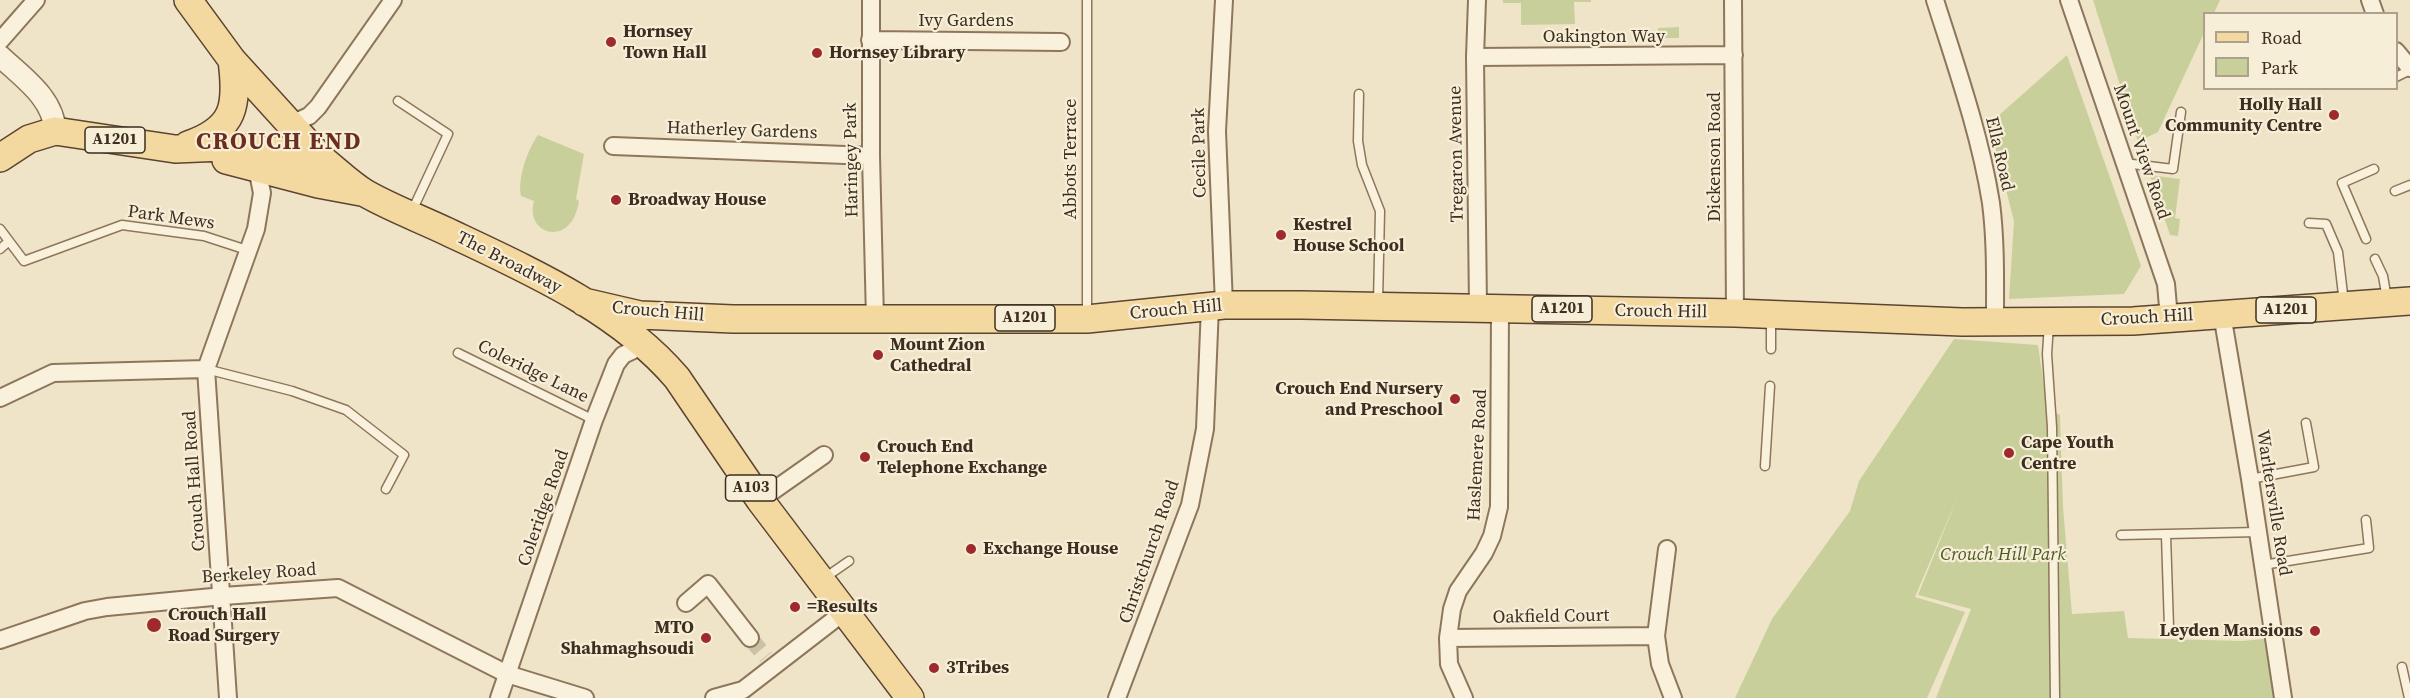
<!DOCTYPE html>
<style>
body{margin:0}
#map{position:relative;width:2410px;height:698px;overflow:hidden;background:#f0e4c8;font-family:"Source Serif 4",serif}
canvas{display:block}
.legend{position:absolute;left:2203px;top:12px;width:195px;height:78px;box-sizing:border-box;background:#f7eed8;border:2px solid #ada18e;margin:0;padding:8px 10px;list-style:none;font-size:18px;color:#3d2e20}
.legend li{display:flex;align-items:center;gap:12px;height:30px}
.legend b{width:30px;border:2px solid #ada18e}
</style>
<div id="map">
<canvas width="2410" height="698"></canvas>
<ul class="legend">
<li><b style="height:8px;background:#f3d9a0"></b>Road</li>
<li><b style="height:16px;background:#c9cf9b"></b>Park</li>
</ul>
</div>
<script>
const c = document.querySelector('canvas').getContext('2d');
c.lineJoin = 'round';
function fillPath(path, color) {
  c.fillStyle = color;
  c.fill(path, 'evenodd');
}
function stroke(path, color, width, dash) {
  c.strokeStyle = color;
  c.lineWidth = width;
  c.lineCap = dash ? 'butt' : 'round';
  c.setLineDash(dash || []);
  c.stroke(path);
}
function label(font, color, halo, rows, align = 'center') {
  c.font = font + ' "Source Serif 4",serif';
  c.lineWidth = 4.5;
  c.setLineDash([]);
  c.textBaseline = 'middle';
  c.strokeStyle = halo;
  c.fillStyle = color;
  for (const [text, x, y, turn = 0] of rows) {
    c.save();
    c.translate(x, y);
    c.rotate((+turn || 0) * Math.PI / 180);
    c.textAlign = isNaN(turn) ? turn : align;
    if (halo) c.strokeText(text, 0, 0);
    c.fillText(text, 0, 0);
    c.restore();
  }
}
fillPath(new Path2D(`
 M1503,0H1591V2H1574L1575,24L1521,25V3H1503Z
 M2093,0H2220L2214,13L2204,14V33L2158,132L2138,142Z
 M1679,27V38H1658V28Z
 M2067,55L2141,266L2124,294L2009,299L2014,221L1989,124Z
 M538,135L584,154L576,199L579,201C572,249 524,235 534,201L521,196C517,178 528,149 538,135Z
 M2150,175L2180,179L2175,218L2180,219L2178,236L2170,235Z
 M1954,339L2038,345L2047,408L2060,415L2063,507L2072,614L2124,611L2128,638L2242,641L2274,638L2283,698H1936L1971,609L1918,595L1958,496L1915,597L1965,612L1927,698H1735L1772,619L1850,511L1859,481Z`), '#c9cf9b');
stroke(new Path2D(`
 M750,638L766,657`), '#ccc0a6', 16, [16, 8]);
const service = new Path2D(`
 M1087,0V315
 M2396,77L2410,70
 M1359,94L1358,141L1362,165L1380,211L1378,302
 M398,101L448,134L412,211
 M2124,163L2173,169L2181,112
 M2395,191L2410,185
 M2309,223L2326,224L2338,252L2344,303
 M0,229L24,261L122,225L204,236L250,251
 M2366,239L2342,183L2374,169
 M0,249L9,241
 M2375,259L2383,276L2387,299
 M1771,318V349
 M2049,324L2047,354L2052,427L2055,698
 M458,353L594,420
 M206,369L292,391L346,410L404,455L386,489
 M1765,466L1770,386
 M2250,479L2314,467L2306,423
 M2121,535L2258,532
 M2166,535L2169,628
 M2263,565L2369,548L2366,520
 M823,579L849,561
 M2402,667L2409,698`);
const minor = new Path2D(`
 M871,0V156L875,319
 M1224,0L1217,131L1224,305
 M1477,0L1475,57L1478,307
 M1733,0L1735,313
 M1935,0C1956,66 1980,134 1991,203C1996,242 1995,282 1995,321
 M2069,0L2166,284L2169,318
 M2370,0L2375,14
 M870,40L1061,42
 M0,41L36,0
 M2396,51L2410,68
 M1475,57L1734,55
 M291,124L309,116L318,107L393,0
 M613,146L871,156
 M2222,314L2250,479L2283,698
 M0,398L53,373L206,369
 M760,500L824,455
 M1667,549L1656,636L1660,664L1673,698
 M686,603L708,584L750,638
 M1448,638L1656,636
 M0,640L85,611L107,607L223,596L338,588L507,674L585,698
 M228,698L206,369L256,229L262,193L259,178L252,166
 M499,698L594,420L616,364L623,355L644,345
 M714,698L743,690L844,612
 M1117,698L1190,505L1205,429L1210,306
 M1464,698L1449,664L1448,638L1452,609L1458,591L1484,553L1492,536L1499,507L1500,307`);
const tertiary = new Path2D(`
 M0,56C22,77 54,98 55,131`);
const primary = new Path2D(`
 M188,0L232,60L322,159C336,170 350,184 365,193C391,208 421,219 448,232C528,270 618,309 677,378L760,500L910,698
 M188,145C235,129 238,106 232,60
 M0,158L29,139L55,131L175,149L223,147L290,152L322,159
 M226,160L318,184L361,192
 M584,302L640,315L733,319H1087L1224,305H1301L1735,313L1962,322L2133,321L2410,301`);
stroke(service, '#8d765c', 11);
stroke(minor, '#8d765c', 20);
stroke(tertiary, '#8d765c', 24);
stroke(primary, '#5b4430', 30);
stroke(service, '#faf1dc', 8);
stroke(minor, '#faf1dc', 16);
stroke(tertiary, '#faf1dc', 21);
stroke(primary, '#f3d9a0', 27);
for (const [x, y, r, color] of [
 [611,42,6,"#9e2a2b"],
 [817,53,6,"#9e2a2b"],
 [2334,115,6,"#9e2a2b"],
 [616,200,6,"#9e2a2b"],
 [1281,235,6,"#9e2a2b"],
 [878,355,6,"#9e2a2b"],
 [1455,399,6,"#9e2a2b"],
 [2009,453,6,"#9e2a2b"],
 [865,457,6,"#9e2a2b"],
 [971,549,6,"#9e2a2b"],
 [795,607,6,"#9e2a2b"],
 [154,625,8,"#9e2a2b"],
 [2315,631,6,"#9e2a2b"],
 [706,638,6,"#9e2a2b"],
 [934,668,6,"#9e2a2b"]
]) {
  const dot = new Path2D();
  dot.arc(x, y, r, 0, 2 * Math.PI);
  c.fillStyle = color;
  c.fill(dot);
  stroke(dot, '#f7eed8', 2);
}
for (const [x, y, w] of [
 [115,140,60],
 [1562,309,60],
 [2286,310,60],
 [1025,318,60],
 [751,488,51]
]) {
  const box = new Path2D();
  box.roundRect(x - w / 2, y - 13, w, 26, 4.5);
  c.fillStyle = '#f7eed8';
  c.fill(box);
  stroke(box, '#3d2e20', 1.5);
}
label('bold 16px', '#3d2e20', null, [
 ["A1201",115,140],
 ["A1201",1562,309],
 ["A1201",2286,310],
 ["A1201",1025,318],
 ["A103",751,488]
]);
label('18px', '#3d2e20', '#f7eed8', [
 ["Ivy Gardens",966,21],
 ["Oakington Way",1604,37],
 ["Hatherley Gardens",742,131,2],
 ["Mount View Road",2141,152,71],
 ["Cecile Park",1200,153,-91],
 ["Tregaron Avenue",1457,154,-91],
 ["Ella Road",1999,154,77],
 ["Dickenson Road",1715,157,-90],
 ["Abbots Terrace",1071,159,-90],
 ["Haringey Park",852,160,-91],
 ["Park Mews",171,218,8],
 ["The Broadway",509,263,27],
 ["Crouch Hill",1176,310,-5],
 ["Crouch Hill",658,312,5],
 ["Crouch Hill",1661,312,1],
 ["Crouch Hill",2147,318,-3],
 ["Coleridge Lane",533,372,26],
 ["Haslemere Road",1478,455,-87],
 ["Crouch Hall Road",195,481,-94],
 ["Warltersville Road",2273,503,81],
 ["Coleridge Road",544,508,-71],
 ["Christchurch Road",1150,552,-71],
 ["Berkeley Road",259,574,-4],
 ["Oakfield Court",1551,617,-1]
]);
label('bold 18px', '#3d2e20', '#f7eed8', [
 ["Hornsey",623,32],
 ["Town Hall",623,53],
 ["Hornsey Library",829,53],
 ["Holly Hall",2322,105,"right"],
 ["Community Centre",2322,126,"right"],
 ["Broadway House",628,200],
 ["Kestrel",1293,225],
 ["House School",1293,246],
 ["Mount Zion",890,345],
 ["Cathedral",890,366],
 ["Crouch End Nursery",1443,389,"right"],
 ["and Preschool",1443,410,"right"],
 ["Cape Youth",2021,443],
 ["Centre",2021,464],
 ["Crouch End",877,447],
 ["Telephone Exchange",877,468],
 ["Exchange House",983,549],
 ["=Results",807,607],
 ["Crouch Hall",168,615],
 ["Road Surgery",168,636],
 ["MTO",694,628,"right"],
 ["Shahmaghsoudi",694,649,"right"],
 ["Leyden Mansions",2303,631,"right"],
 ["3Tribes",946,668]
], 'left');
label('italic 18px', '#4d5a26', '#f7eed8', [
 ["Crouch Hill Park",2003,555]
]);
c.letterSpacing = '1.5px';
label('bold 24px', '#6b2e1e', '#f7eed8', [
 ["CROUCH END",279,143]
]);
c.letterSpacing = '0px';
</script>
